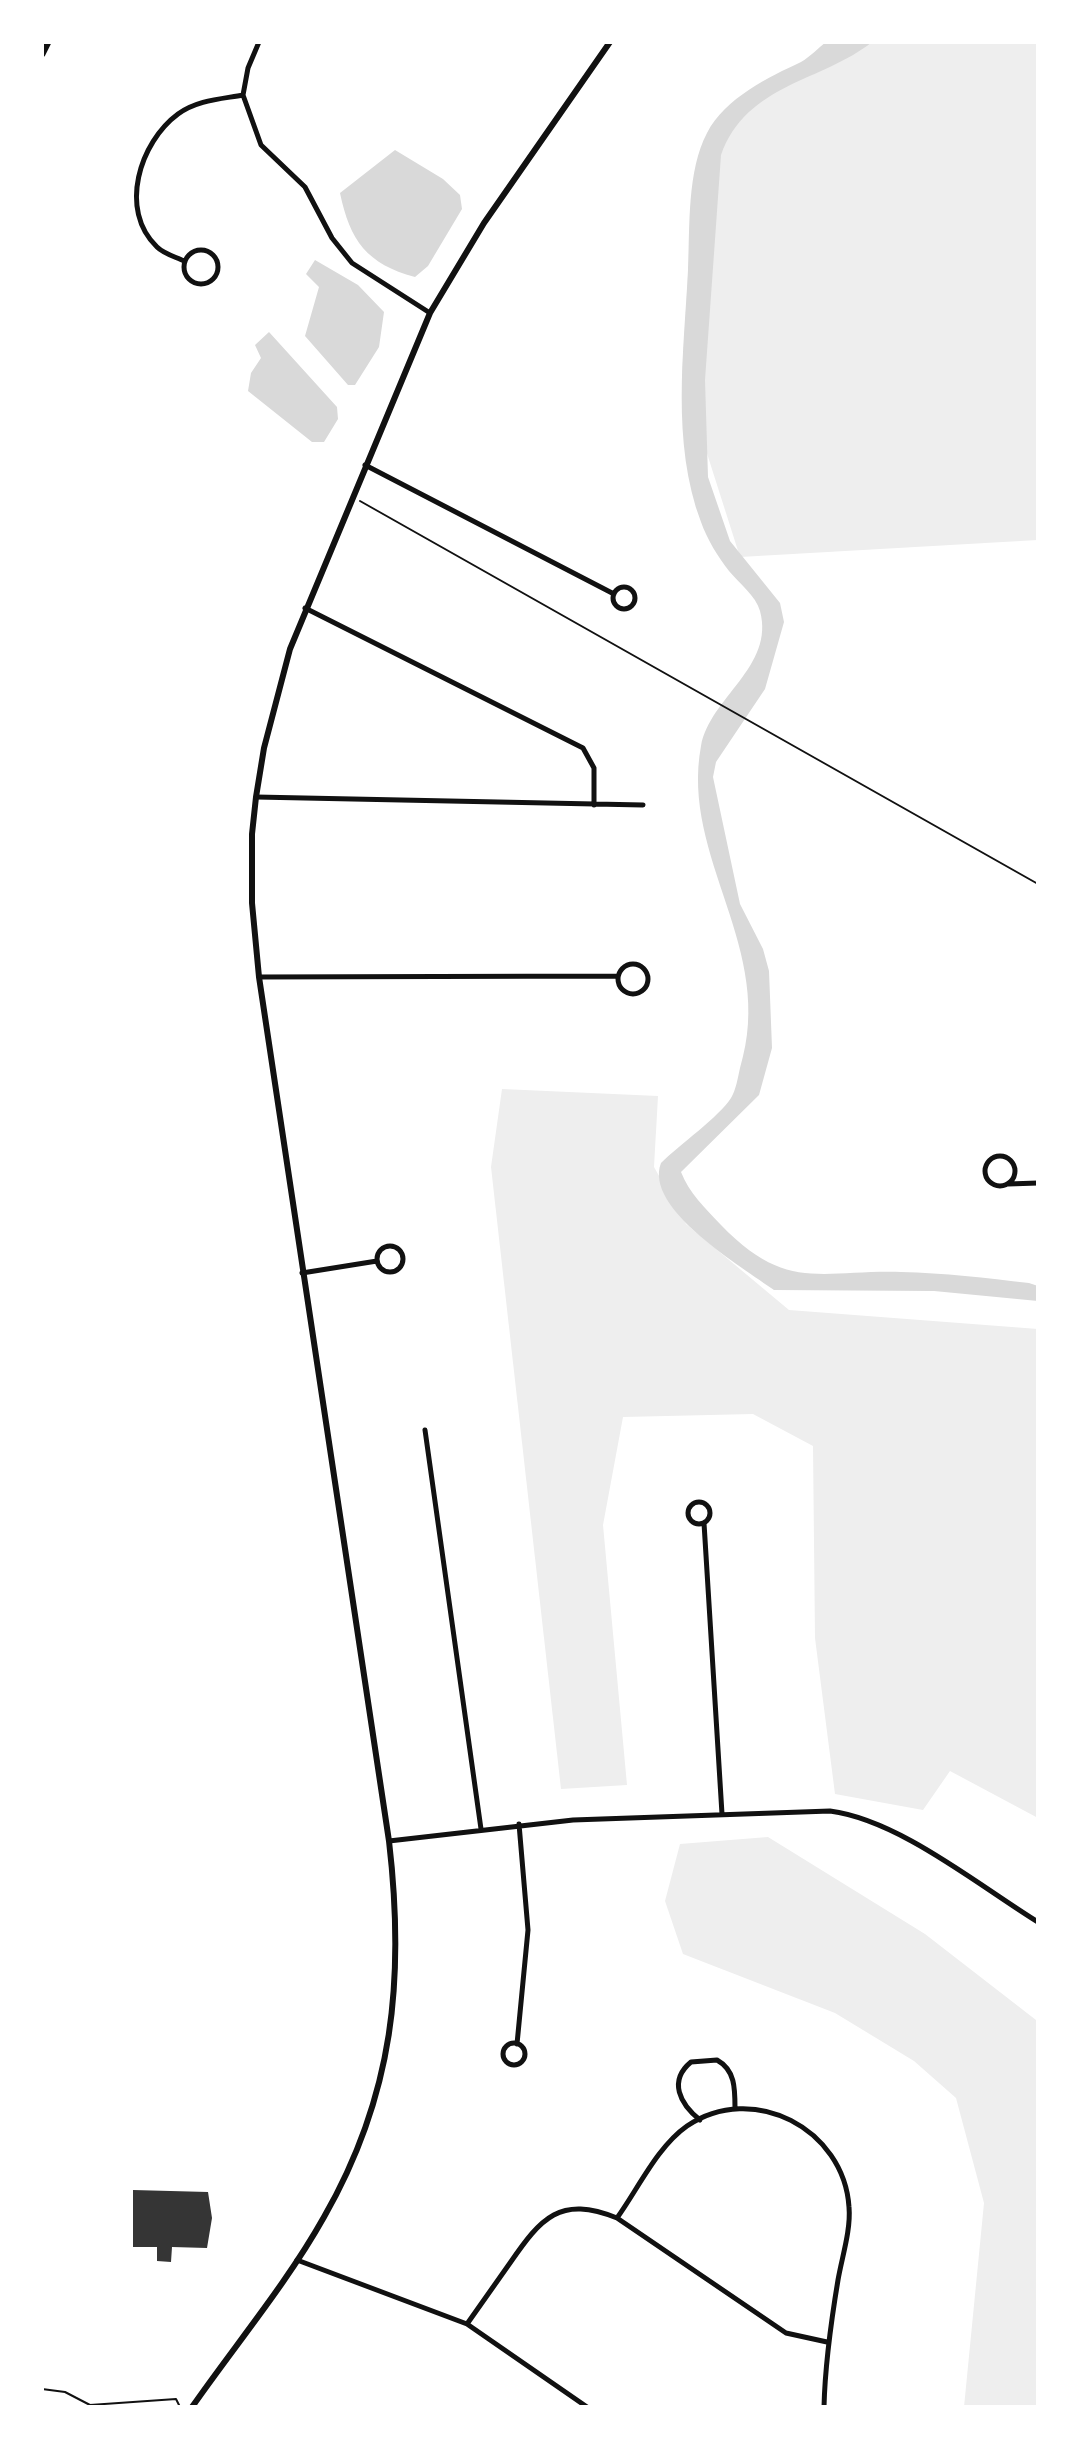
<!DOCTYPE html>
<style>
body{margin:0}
#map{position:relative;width:1080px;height:2449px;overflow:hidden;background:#fff;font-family:Figtree,sans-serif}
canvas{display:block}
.frame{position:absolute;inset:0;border:44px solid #fff;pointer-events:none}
</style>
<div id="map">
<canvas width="1080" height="2449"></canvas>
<div class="frame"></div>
</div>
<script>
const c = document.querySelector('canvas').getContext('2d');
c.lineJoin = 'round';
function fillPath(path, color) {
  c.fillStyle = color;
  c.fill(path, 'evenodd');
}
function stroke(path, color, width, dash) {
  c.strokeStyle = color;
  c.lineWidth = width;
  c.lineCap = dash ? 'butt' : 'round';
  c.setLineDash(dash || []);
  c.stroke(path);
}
fillPath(new Path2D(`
 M833,42H1038V540L740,557L682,375L692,209L714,124Z
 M502,1089L658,1096L654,1167L686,1224L789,1310L1038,1329V1818L950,1771L923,1810L835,1794L815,1638L813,1446L753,1414L623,1417L603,1525L627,1785L561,1789L491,1167Z
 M768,1837L925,1934L1036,2020L1038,2407H964L984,2203L956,2098L914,2061L835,2013L683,1954L665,1901L680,1844Z`), '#eee');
fillPath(new Path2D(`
 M826,42H872C822,82 747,83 721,155L705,380L708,477L730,541L780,603L784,622L765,689L716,762L713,777L740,904L763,949L769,971L772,1048L759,1095L681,1172C689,1193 705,1208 721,1225C786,1292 818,1270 901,1272C944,1273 986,1278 1029,1283L1038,1286V1301L934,1291L774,1290C744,1268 643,1209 661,1163C678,1146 720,1116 731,1098C736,1090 738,1077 740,1068C777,948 680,859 701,746C710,697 775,667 760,611C756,596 739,583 729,571C718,557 707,539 701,522C671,442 684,352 688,270C690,226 687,171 707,133C725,98 769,77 801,62C810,57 818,48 826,42Z
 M395,150L443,179L460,195L462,209L428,266L415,277C367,264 350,241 340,193Z
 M315,260L358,285L384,312L379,347L355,385H348L305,336L319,287L306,274Z
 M269,332L337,407L338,419L324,442H312L248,391L251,373L261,358L255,345Z`), '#d9d9d9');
fillPath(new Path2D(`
 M133,2190L208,2192L212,2218L207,2248L172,2247L171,2262L157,2261V2247H133Z`), '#353535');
stroke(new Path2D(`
 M360,501L1038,884
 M42,2389L65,2392L90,2405L176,2399L180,2407`), '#111', 2);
stroke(new Path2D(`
 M259,42L248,68L243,95L261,145L305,187L332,238L352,263L430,313
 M184 267a17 17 0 1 1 34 0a17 17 0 1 1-34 0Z
 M184,261C176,257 164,254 157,247C118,210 140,142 178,114C197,100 221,99 243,95
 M365,465L614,594
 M613 598a11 11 0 1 1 22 0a11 11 0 1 1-22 0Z
 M305,608L583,748L594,768V805
 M256,797L643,805
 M618 979a15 15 0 1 1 30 0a15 15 0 1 1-30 0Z
 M259,977L617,976
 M985 1171a15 15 0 1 1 30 0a15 15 0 1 1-30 0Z
 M1008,1184L1038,1183
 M377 1259a13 13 0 1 1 26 0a13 13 0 1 1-26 0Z
 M302,1273L377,1261
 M425,1430L481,1829
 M688 1513a11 11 0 1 1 22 0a11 11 0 1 1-22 0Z
 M704,1523L722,1814
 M389,1841L573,1820L830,1811C899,1820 978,1885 1038,1922
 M503 2054a11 11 0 1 1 22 0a11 11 0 1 1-22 0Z
 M517,2044L528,1930L519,1824
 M700,2120C680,2104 668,2081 691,2062L717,2060C735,2070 735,2088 735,2108
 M617,2218C638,2189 657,2147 687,2126C753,2081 844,2129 849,2207C851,2230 842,2257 838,2280C831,2322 825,2364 824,2407
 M297,2260L467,2324L587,2407
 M467,2324C481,2304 496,2283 510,2263C541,2218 560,2195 617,2218L786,2333L827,2342`), '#111', 5);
stroke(new Path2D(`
 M192,2407C236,2344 287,2283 324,2217C394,2095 405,1978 389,1841L259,977L252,903V834L256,797L264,748L290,649L430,313L484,223L610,42`), '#111', 6);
stroke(new Path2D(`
 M42,54L48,42`), '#111', 7);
</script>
